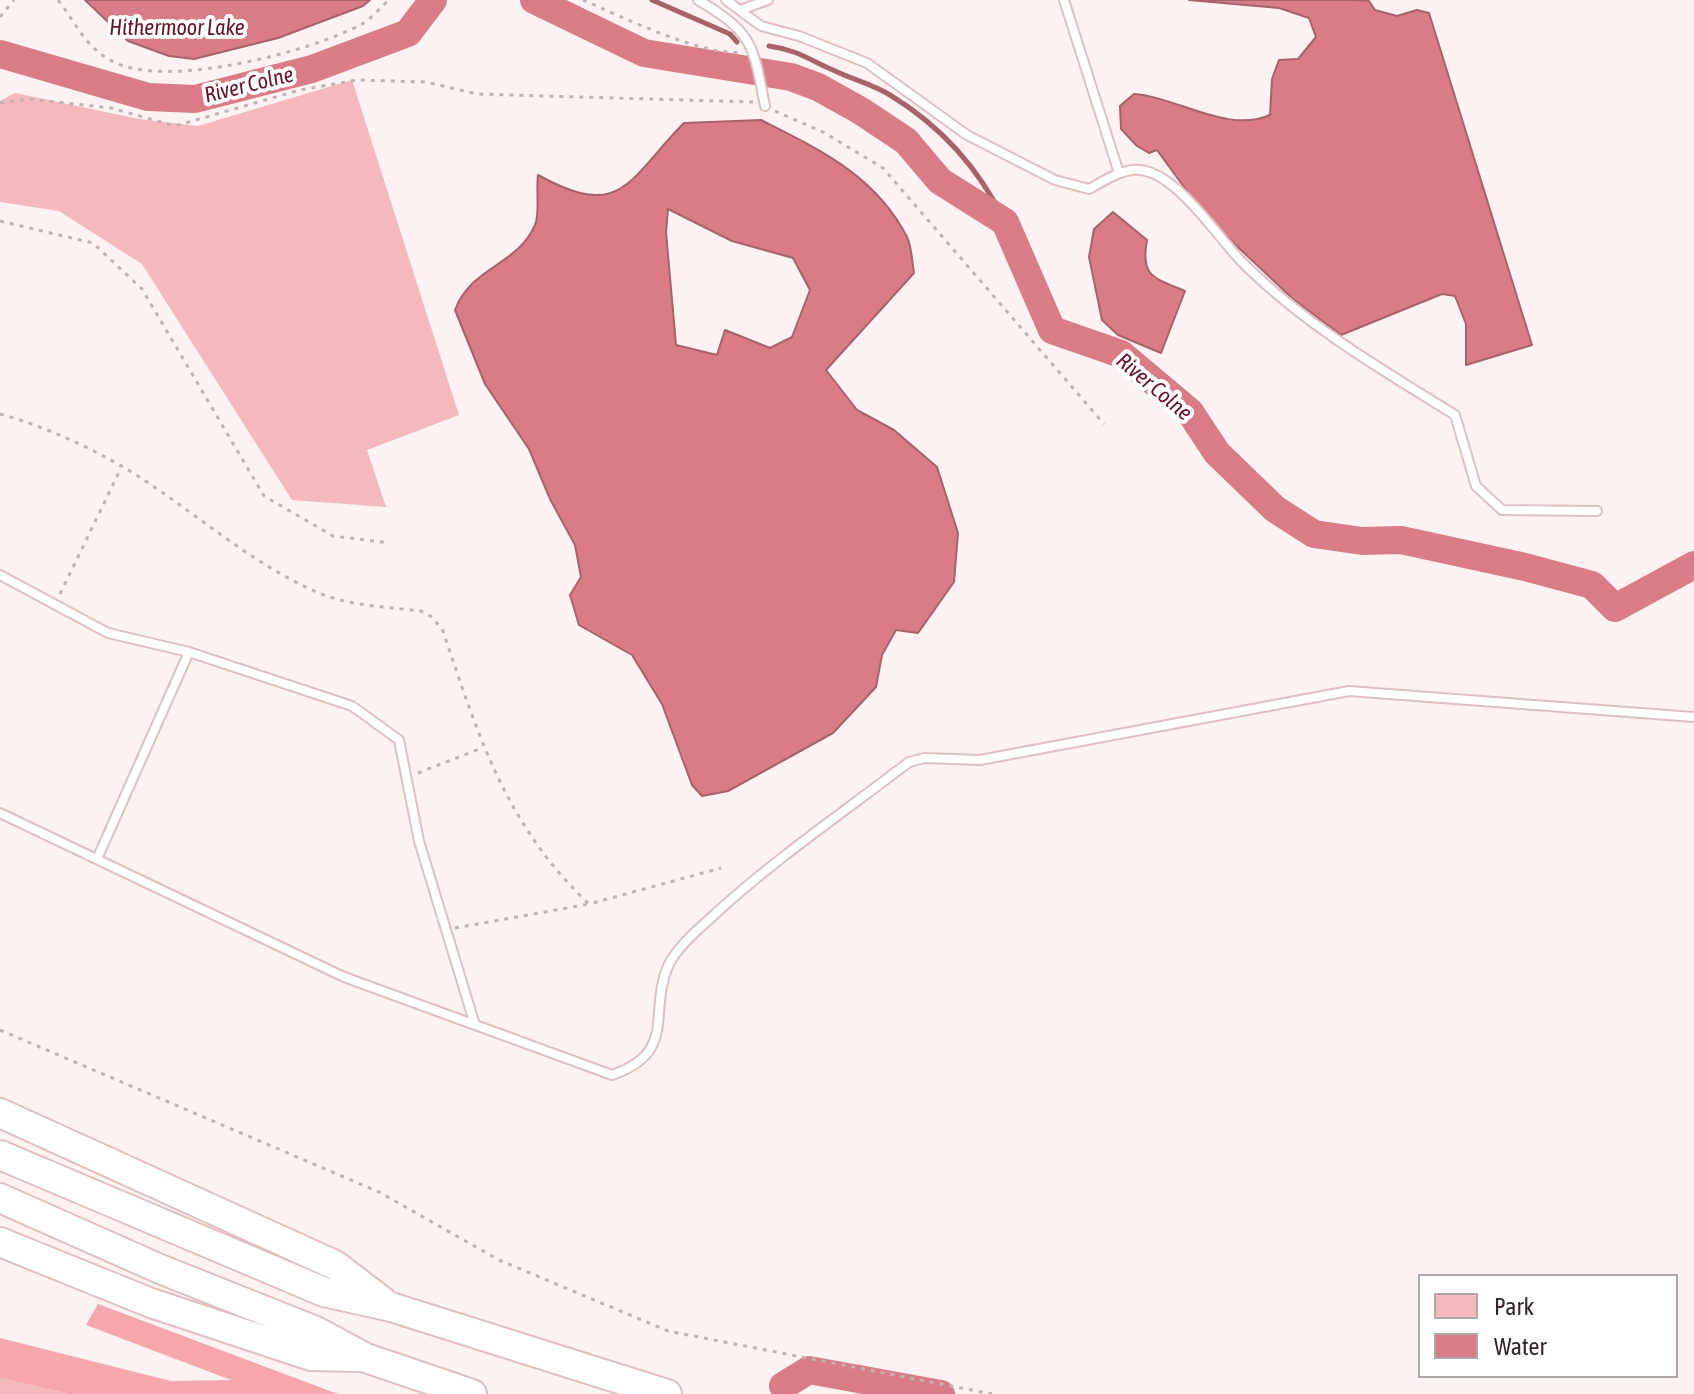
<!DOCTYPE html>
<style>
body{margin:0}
#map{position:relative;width:1694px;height:1394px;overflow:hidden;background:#fdf1f1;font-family:"Asap Condensed",sans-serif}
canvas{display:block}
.legend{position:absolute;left:1418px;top:1274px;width:260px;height:104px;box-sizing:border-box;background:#fff;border:2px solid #ada8a9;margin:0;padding:10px 14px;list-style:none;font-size:24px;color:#312627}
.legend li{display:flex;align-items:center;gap:16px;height:40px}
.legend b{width:40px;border:2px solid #ada8a9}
</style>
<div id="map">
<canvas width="1694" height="1394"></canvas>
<ul class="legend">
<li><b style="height:22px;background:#f4b8bd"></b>Park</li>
<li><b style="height:22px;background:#da7c87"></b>Water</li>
</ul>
</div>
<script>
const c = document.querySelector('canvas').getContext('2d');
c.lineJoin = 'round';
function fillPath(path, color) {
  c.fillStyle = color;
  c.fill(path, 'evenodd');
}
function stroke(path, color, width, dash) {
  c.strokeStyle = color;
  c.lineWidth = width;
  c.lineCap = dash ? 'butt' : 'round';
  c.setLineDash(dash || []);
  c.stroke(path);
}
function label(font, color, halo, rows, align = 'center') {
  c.font = font + ' "Asap Condensed",sans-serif';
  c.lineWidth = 8;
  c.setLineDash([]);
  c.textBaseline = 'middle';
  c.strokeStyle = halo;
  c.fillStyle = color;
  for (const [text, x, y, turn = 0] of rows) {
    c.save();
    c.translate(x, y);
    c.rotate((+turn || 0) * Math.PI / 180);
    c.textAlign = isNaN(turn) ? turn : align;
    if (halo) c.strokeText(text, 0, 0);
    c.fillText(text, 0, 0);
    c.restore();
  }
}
fillPath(new Path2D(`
 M352,80L459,415L367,450L386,507L292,500L142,264L59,211L0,202V101L15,93L139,119L198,126Z
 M0,1378L69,1394H0Z`), '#f4b8bd');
fillPath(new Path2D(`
 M98,1304L338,1394H69L0,1378V1338L171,1381L231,1380L86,1325Z`), '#f6a7ae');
const water = new Path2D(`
 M85,0H370L363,6L278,38L194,59L169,56L128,41Z
 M1189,0H1355L1369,1L1375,10L1397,16L1417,10L1429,13L1532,345L1466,365V324L1455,296L1442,294L1341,335L1293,299L1205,216L1157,150L1149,153L1137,146L1121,129L1120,106L1134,94C1177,97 1228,134 1270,115L1272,79L1279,60L1298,59L1316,37L1309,18L1279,8Z
 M761,120C820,150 875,175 907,237C912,247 912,262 914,273L826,370L857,410L894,430L937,467L958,533L954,582L918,633L896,630L882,655L876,687L833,733L728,791L702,796L692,785L662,704L632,655L579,625L570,595L581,577L575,545L550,499L529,449L485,384L455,310C471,267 518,265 535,225C540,215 536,189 538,175C623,222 628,179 684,123ZM668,209L732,241L793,258L810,290L792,337L770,348L725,330L717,355L676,345L666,232Z
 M1113,212L1147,240C1140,277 1154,278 1185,291L1161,353L1118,335L1102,320L1089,257L1094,229Z`);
fillPath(water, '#da7c87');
stroke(water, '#a7626a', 2);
stroke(new Path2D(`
 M652,0L730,34L737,42
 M769,46C797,50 808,59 833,70C851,79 872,84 890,95C941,126 979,168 1005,222`), '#a7626a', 5);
stroke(new Path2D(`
 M534,0L644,53L791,77L818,87L861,111L906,141L940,181L1005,222L1052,330L1121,354L1190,412L1217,453L1275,509L1314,534L1362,541L1401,540L1525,567L1592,585L1615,608L1694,565
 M0,54L148,97L195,99L312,69L408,33L433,0
 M783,1386L809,1370L941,1394`), '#da7c87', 28);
const lane = new Path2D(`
 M698,0C754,33 753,45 765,106
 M726,0L761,26L799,36L867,63L967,135L1055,180L1089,189C1104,181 1123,168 1140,170C1177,173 1218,238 1243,263C1305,325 1381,369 1455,415L1476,486L1502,510L1597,511
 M1064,0L1119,173
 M740,10L768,0
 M0,575L108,633L189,652L352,706L399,740L419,841L475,1025
 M0,813L344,977L612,1075C679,1052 647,1011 669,964C678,946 700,928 715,914C775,859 844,812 909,762L925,758L980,760L1349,691L1694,717
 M97,859L189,652`);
const highway = new Path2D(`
 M0,1113L335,1265L382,1301
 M0,1155L324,1292L391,1307L667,1394
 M0,1198L160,1269L316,1331L366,1358L472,1394
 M0,1242L151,1303L311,1356L357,1357`);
stroke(lane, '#dec0c2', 12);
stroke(highway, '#dec0c2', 32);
stroke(new Path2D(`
 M58,0C76,23 86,49 114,62C167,89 311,52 362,24C372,18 380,8 389,0
 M583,0C620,16 704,57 742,52
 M0,17L14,0
 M0,103L29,99L111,108L175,126L300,90L357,80L426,82L477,94L753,102
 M775,111L823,132L883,168L1104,424
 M0,221L93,243L142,289L264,496L333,536L390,543
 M0,414C48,427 103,453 144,480C203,519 254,565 319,593C350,606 388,607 421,611L432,617L443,631C478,735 506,826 589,904L721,868
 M60,594L121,468
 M418,773L482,748
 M455,928L589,904
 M0,1030L379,1192L499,1260L668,1331L992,1394`), '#bfb3b4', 3, [4, 6]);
stroke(lane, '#fff', 8);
stroke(highway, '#fff', 28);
label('italic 22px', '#681226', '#fff', [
 ["Hithermoor Lake",177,28],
 ["River Colne",249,85,-14],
 ["River Colne",1154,387,40]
]);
</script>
